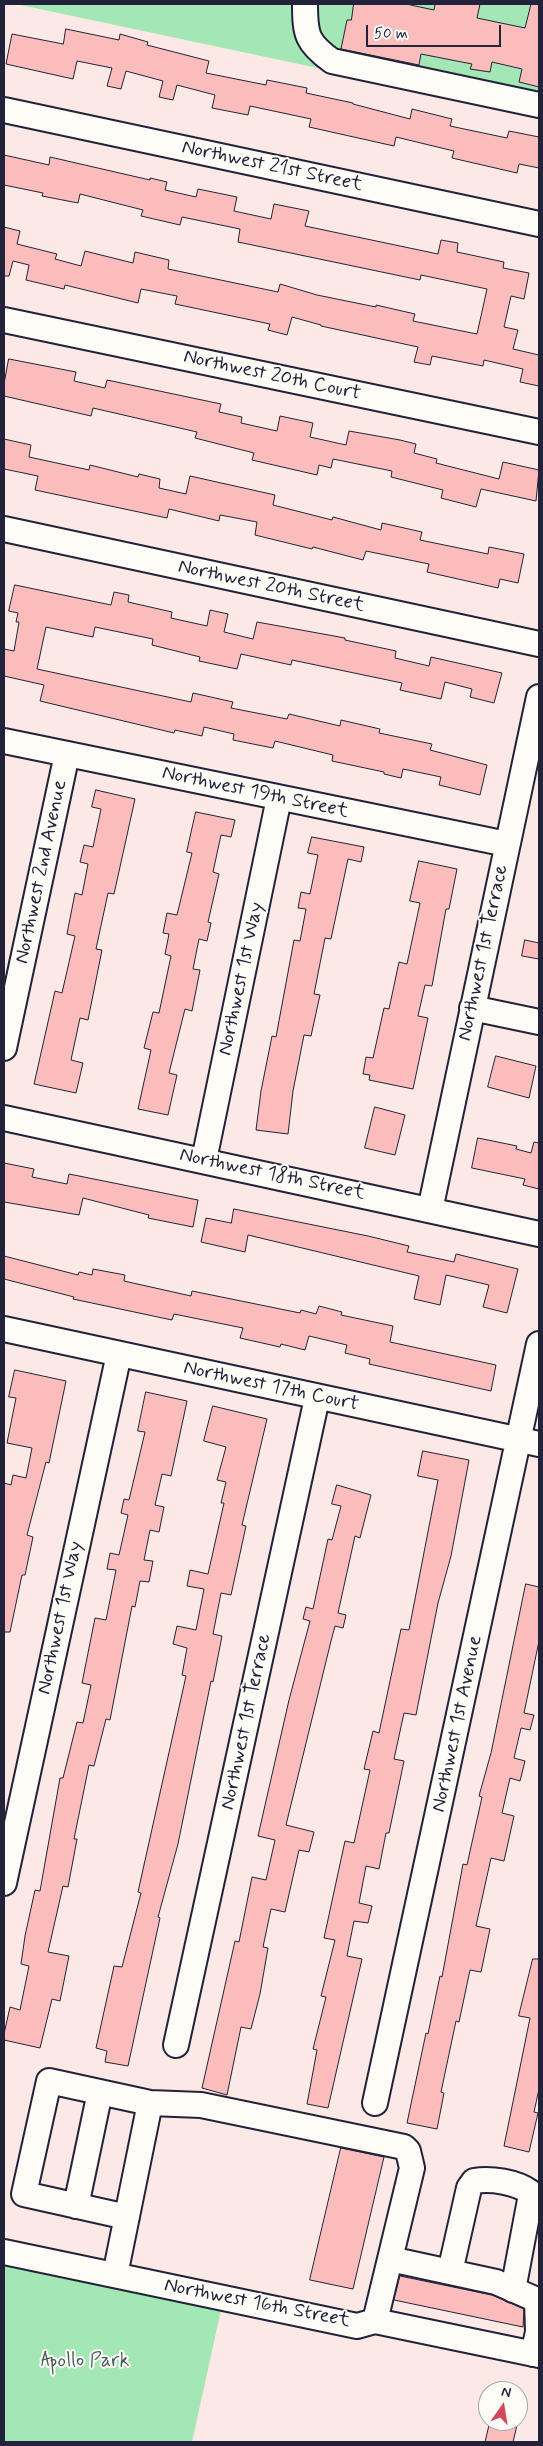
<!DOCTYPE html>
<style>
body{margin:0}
#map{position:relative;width:543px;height:2446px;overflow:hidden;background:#fce9e5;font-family:Mynerve,sans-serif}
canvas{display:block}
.frame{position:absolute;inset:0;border:5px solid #22223b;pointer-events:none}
.north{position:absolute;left:478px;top:2381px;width:50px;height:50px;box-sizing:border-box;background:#fdfcf7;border:1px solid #a5a5ac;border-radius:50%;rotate:13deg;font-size:14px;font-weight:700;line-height:20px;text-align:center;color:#22223b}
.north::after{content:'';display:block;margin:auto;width:18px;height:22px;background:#d1495b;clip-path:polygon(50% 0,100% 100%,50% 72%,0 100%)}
.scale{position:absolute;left:366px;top:25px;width:135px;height:22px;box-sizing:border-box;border:2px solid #22223b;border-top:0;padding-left:6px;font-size:15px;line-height:18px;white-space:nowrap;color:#22223b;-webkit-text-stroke:4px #fdfcf7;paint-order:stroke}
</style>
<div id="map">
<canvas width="543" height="2446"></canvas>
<div class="frame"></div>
<div class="north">N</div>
<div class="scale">50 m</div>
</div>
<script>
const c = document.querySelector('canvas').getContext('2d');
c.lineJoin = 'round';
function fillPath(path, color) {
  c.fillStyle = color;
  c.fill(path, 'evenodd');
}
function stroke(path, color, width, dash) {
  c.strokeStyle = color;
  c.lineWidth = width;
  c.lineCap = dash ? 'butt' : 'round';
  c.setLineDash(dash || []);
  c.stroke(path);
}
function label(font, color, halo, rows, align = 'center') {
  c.font = font + ' Mynerve,sans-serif';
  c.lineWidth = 4;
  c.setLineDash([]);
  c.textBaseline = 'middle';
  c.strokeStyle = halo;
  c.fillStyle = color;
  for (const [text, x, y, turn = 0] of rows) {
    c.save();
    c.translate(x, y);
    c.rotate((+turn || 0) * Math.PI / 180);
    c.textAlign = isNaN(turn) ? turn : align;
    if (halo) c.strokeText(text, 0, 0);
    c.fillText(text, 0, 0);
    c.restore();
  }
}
fillPath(new Path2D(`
 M16,4H539V115Z
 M4,2264L221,2310L192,2442H4Z`), '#a3e8b4');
const building = new Path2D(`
 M354,4H406L434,10L435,4H480L477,18L525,28L531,4H539V87L519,82L522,69L492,62L490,72L470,69L472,64L421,54L419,65L341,49L347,20H351Z
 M66,29L119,40L120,34L148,42L147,45L209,61L206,73L266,85L267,80L307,88L306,93L353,103V104L410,119L412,109L452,119L450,126L507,138L509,131L539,137V168L519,164L517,173L452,158L454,151L396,137L394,146L309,127L311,119L250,106L248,115L212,108L215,95L177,85L173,100L159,97L163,81L126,71L121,89L107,86L112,68L77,61L73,79L6,64L12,34L63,44Z
 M4,155L49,165L50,157L150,180V178L167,182L165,190L196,197L198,189L237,197L234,211L271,219L274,204L309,211L305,226L438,254L441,240L458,243L457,252L504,262L503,268L529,273L524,299L511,296L504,327L518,330L513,349L539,355V386L520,382L523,369L484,360L483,366L432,356L430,365L414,362L418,347L321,326V325L292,317L287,335L268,330L270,324L175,304L177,296L141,289L138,303L65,285L64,289L26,280L29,265L13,261L9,276H4V227L20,231L17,244L57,254L55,259L81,266L85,251L133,263L135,252L169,260L168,269L278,292L280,284L317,295L376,307V305L415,314L413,321L477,334L487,289L421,275L420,280L238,242L240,229L182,217L180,225L141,216L143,210L80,194L78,203L42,196L43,193L4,185Z
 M9,359L76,372L74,381L105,388L107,380L221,404L219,412L242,417L241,423L277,431L280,416L313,423L310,437L346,445L349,431L400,440L416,444L414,453L437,459L436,463L499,479L503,462L539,470L536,501L481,489L476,507L441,498L443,490L391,477L392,471L333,459L331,468L319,465L317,475L252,460L254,453L195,438L197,432L93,408L91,416L4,396V384Z
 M4,439L31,445L29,457L89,470L90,465L138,477L139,474L160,479L159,488L186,494L190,476L275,495L273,505L332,520L333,517L381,530L382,523L422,532L420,540L488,554L489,547L524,554L518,583L500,579L498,588L427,572L429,564L366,551L363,560L313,547L312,549L255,535L257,522L220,515L219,521L169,509L167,518L35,490L38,476L4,469Z
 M15,585L111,605L114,592L129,595L128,602L172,612L171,618L207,626L210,610L228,614L224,632L253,639L257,622L345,638V640L396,651L395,658L429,666L431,657L502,673L494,703L470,697L472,689L445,682L441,699L400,690L402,683L292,660L291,665L241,654L237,669L199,661L200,657L152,645L153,639L95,627L93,637L46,627L37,669L191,702L193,693L233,702L231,708L287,719L289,714L340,726L341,720L380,729L379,733L432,744L430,750L487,765L480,795L439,785L441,777L403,769L401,778L384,774V772L332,761L333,755L275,741L273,748L233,740L234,734L204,727L202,736L175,730L174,733L40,701L44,685L4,676V649L14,651L19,622H16L18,613L9,611Z
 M96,790L135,799L114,894L108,893L96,949L102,950L88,1020L80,1018L71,1060L83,1063L76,1093L34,1084L55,991L62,993L75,936L67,934L75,893L82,895L88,864L80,862L84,845L93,847L101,809L92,807Z
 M196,812L235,820L231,837L221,835L213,872L219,874L208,922L211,923L207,941L199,939L193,969L200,970L192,1011L185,1009L169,1073L177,1075L168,1115L138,1109L151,1050L144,1048L153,1012L159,1013L171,956L165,954L169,934L163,933L167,913L177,915L192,853L187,852Z
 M312,837L364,847L361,862L348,859L331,939L325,938L314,994L320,995L311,1036L304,1035L293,1091L288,1134L256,1130L261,1091L272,1036L276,1037L294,940L300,941L306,909L298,908L301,892L310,894L318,855L308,853Z
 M419,861L457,869L449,909H446L432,986L425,985L418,1016L428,1018L413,1089L369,1080L370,1075L363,1074L366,1057L373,1058L384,1008L389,1009L399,962L407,964L420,903L410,901Z
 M525,940L539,943V959L522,956Z
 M496,1056L536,1066L529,1098L488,1087Z
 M375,1107L405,1115L395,1155L365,1148Z
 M478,1138L517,1146L516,1149L531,1153L534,1142L539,1143V1189L523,1185L525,1179L472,1168Z
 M4,1163L34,1169L32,1177L67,1184L69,1174L198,1200L193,1227L148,1218L149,1215L83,1198L79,1215L4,1202Z
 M234,1209L368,1236L409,1246L407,1252L454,1262L456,1254L518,1269L507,1313L483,1307L489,1285L446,1275L440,1305L414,1299L419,1276L248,1235L245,1252L201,1242L206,1218L231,1223Z
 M4,1256L78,1275L79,1272L92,1275L93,1269L125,1275L124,1281L191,1296L192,1291L300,1313L301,1310L316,1314L319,1306L342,1312L341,1315L393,1326L390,1342L496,1365L491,1391L369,1364L370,1359L345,1353L347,1345L309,1336L305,1350L281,1344L280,1347L240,1338L243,1328L174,1314L172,1320L73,1299L74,1297L4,1279Z
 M15,1370L66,1381L49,1463L46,1462L27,1535L33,1537L25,1575H22L10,1632H4V1483L11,1485L13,1475L26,1478L32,1448L7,1443L16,1398L9,1397Z
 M146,1392L187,1401L171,1476L162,1474L155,1505L164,1507L159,1532L150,1530L144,1560L153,1561L149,1582L140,1581L135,1607L132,1606L110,1720L106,1719L94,1766L89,1765L74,1839H77L68,1887L63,1886L48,1952L69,1956L60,2001L52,1999L40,2048L4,2040V2034L10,2007L20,2010L29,1966L21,1964L25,1936L35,1890L40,1891L60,1778H63L77,1722L83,1723L91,1685L82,1683L95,1618L106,1620L116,1570L107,1569L110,1553L119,1555L128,1515L121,1513L124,1499L129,1500L145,1432L138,1431Z
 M213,1406L267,1419L242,1525L246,1526L231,1595L221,1593L213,1634L222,1636L213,1682L211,1681L178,1844L158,1917L160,1918L128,2066L105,2062L107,2051L96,2048L114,1966L122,1967L141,1893L138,1892L186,1676L182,1675L187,1648L173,1644L177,1626L196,1630L204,1589L187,1586L190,1570L208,1574L224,1503H221L226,1482L217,1480L226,1447L204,1441Z
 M423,1451L469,1460L451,1556L438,1603L416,1715L404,1713L394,1759L404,1761L389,1833H386L379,1869L366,1866L359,1903L372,1906L368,1923L354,1921L347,1956L362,1959L328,2108L307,2104L317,2050L313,2049L326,1997L321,1996L335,1940L324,1938L345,1841L354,1843L370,1770L364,1769L373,1731L379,1733L401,1629L409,1630L438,1480L418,1476Z
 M337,1485L371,1495L360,1538L355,1536L338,1613L346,1615L343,1628L335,1626L331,1641L286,1825L314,1832L309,1852L299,1850L285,1912L271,1909L263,1947L268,1948L260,1994L251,2029L241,2027L227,2095L202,2088L235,1941L239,1942L252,1877L266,1880L275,1840L258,1836L289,1700L310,1621L303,1619L306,1607L313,1609L328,1539L332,1540L341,1506L332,1504Z
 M526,1584L539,1587V1641L524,1713L534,1715L530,1730L521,1728L514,1758L525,1761L520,1781L510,1778L502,1813L514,1816L504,1861L491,1858L476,1926L490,1929L481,1972L470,1970L459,2022L456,2021L441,2092L444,2093L437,2129L407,2123L426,2033L428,2034L440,1976L442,1977L463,1864L467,1865L482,1797L479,1796L491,1753Z
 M533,1959H539V2089L534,2112L538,2113L529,2152L504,2146L530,2018L519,2016Z
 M341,2148L384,2157L353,2289L310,2280Z
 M400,2276L492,2295L524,2309L523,2327L394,2300Z
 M494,2421H518L513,2442H485L489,2425L493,2426Z`);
fillPath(building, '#fabdbc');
stroke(building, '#22223b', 1);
const minor = new Path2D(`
 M305,4C305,35 307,43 332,61L539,105
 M4,110L539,224
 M4,320L539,432
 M4,529L539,644
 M4,741L507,844
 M472,1008L539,1022
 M4,1048L67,754
 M4,1118L539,1234
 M204,1160L279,798
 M430,1210L539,697
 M4,1329L539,1444
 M4,1883L119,1354
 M176,2045L317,1398
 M150,2103L201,2105L404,2147L408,2151L412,2168L375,2321
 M375,2103L539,1344
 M76,2206L100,2092
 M4,2252L357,2326L375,2321L539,2355
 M390,2259L496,2282L537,2300L538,2332L533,2354
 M450,2272L469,2188L474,2181C491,2178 516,2182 530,2192V2200L513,2290
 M115,2275L150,2103L49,2081L24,2194L127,2217`);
stroke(minor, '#22223b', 28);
stroke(minor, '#fdfcf7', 24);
label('20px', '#22223b', '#fdfcf7', [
 ["Northwest 21st Street",272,167,12],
 ["Northwest 20th Court",272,376,12],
 ["Northwest 20th Street",271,587,12],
 ["Northwest 19th Street",255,793,12],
 ["Northwest 2nd Avenue",42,872,-78],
 ["Northwest 1st Terrace",484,953,-78],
 ["Northwest 1st Way",242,979,-78],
 ["Northwest 18th Street",272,1175,12],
 ["Northwest 17th Court",271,1387,12],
 ["Northwest 1st Way",61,1618,-78],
 ["Northwest 1st Terrace",247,1722,-78],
 ["Northwest 1st Avenue",458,1724,-78],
 ["Northwest 16th Street",257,2304,11]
]);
label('20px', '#495d5f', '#fdfcf7', [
 ["Apollo Park",85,2362]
]);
</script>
